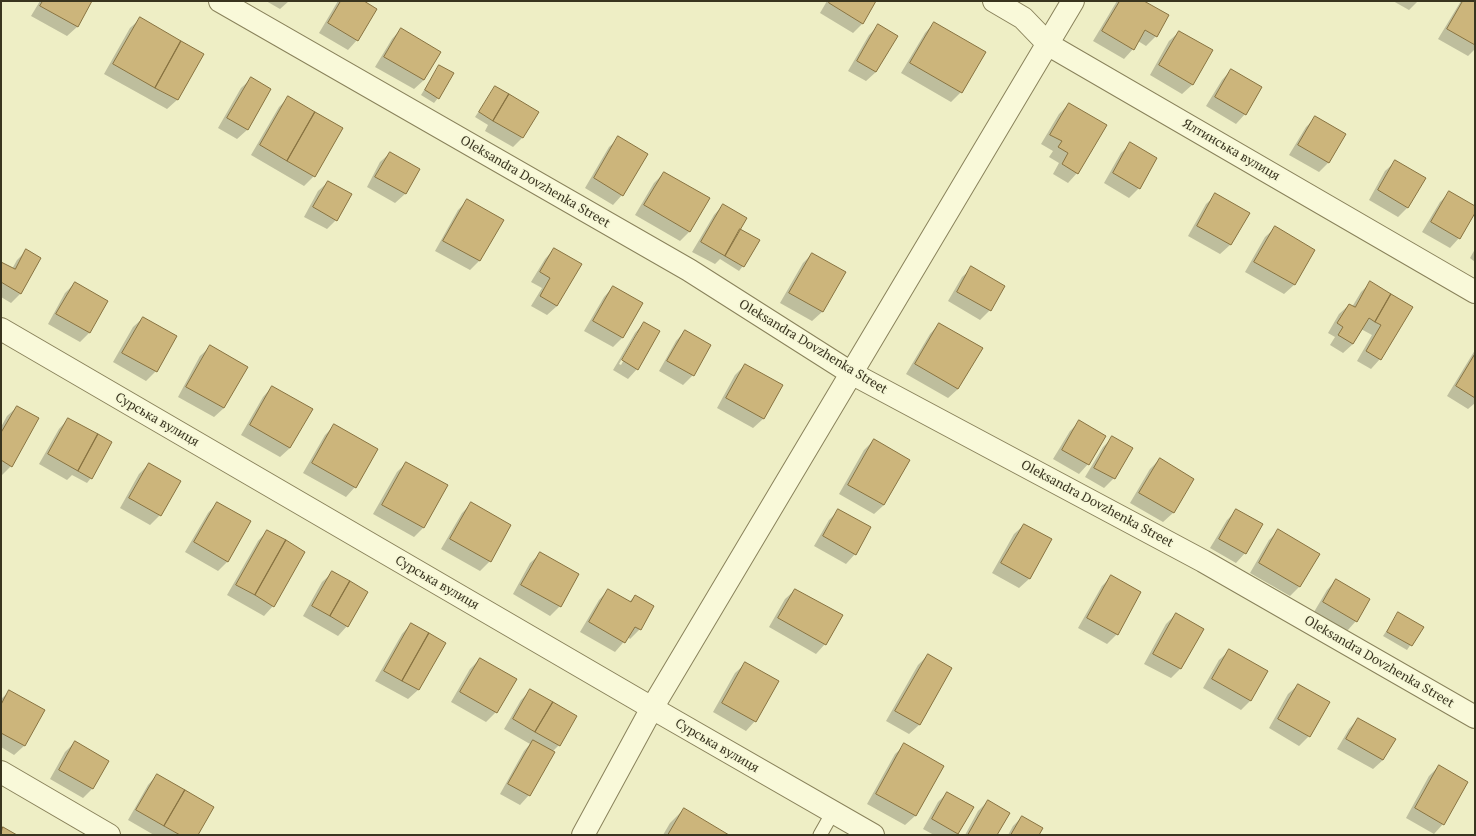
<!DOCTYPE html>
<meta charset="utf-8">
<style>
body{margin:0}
#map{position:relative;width:1476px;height:836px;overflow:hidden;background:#eeeec5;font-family:"PT Serif",serif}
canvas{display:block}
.frame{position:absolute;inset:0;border:2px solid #39341f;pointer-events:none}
</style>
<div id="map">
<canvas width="1476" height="836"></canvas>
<div class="frame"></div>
</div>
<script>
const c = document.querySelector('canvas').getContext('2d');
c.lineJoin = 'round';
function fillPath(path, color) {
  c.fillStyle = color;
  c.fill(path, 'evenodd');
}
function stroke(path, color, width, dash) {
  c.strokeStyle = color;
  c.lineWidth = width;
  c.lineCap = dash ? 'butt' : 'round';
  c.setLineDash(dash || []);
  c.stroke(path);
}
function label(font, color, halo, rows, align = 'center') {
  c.font = font + ' "PT Serif",serif';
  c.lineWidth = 3;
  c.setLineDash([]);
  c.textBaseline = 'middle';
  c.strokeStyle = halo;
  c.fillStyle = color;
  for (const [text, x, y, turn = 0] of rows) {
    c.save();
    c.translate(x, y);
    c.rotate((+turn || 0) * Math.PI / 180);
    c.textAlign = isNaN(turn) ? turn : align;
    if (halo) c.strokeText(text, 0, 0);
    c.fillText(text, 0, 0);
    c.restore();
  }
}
fillPath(new Path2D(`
 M40,1H91L77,27L67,36L31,16Z
 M266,1H289L280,9Z
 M338,1H362L357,40L348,50L319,33Z
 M827,1H875L863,23L853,33L820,13Z
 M1117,1H1142L1156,36L1146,46L1138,41L1133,49L1124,59L1093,41Z
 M1393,1H1418L1409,10Z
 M1461,1H1475V49L1468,56L1438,39Z
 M140,19L203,54L177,100L167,109L104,74L130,28Z
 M934,23L961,92L951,102L901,73L925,33Z
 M878,26L876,72L866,81L848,71L869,35Z
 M401,29L440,52L424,80L414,89L375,67L392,39Z
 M1179,32L1212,51L1192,85L1182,94L1150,75L1169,41Z
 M439,66L438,98L434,103L421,95Z
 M1231,70L1245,114L1236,124L1206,106L1222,80Z
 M251,79L270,89L247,130L237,139L218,128L241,88Z
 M495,87L522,138L513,147L485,131L488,125L475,117Z
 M288,98L314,176L304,186L251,155L279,107Z
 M1069,104L1077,173L1068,183L1053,174L1059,163L1049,157L1053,151L1041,144L1059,114Z
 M1316,117L1345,134L1328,163L1319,172L1289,155L1306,127Z
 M619,138L622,195L613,205L585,188L609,147Z
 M1131,144L1139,188L1129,198L1104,183L1121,153Z
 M390,153L419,169L405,194L395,203L367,187L380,162Z
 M1395,162L1408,207L1398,217L1369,200L1385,171Z
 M664,173L708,199L689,232L680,241L635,215L654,183Z
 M328,182L336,220L327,229L304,217L318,191Z
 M1449,193L1475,208V211L1459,238L1450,248L1422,232L1440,202Z
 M1216,195L1248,213L1230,245L1220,254L1188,236L1206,204Z
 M467,201L502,220L479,261L470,270L435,251L458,210Z
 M723,205L737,233L743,266L739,271L720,259L715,264L692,252L714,215Z
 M1275,228L1314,250L1294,285L1284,294L1245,272L1265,237Z
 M554,249L557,306L547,315L531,306L542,288L531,282L545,259Z
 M1475,249V262L1470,258Z
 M26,251L21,293L11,303L1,297V263L12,269L17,260Z
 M812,254L844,272L822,312L812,321L780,303L803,263Z
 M972,268L1004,286L990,310L980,320L948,301L962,277Z
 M75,283L107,301L89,333L80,342L48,324L65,293Z
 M1370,283L1411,307L1380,359L1371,369L1357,361L1372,335L1361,329L1353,344L1343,353L1330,345L1335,337L1328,333L1339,314L1349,305L1352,307L1361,292Z
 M613,287L623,337L613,347L584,331L604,297Z
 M143,318L156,371L146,381L113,362L133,327Z
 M644,323L637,369L628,379L613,370L635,333ZM637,333H639L621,365L619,364Z
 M939,324L981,349L958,389L948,398L906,374L930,334Z
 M685,331L710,345L693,375L683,385L659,371L676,341Z
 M210,347L224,408L214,417L178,397L200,356Z
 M1475,350V403L1468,409L1447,396Z
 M745,365L782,386L763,419L753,428L717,408L735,375Z
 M272,387L290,448L280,457L241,435L263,397Z
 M17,407L11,466L2,475L1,427L7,416Z
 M68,419L91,478L87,483L72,475L67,480L39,464L59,429Z
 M1079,422L1088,464L1079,474L1053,459L1070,431Z
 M335,425L355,487L346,497L303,473L325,435Z
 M1112,438L1131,449L1114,478L1104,488L1085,477L1103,447Z
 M874,440L884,505L874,514L839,494L864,450Z
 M1160,459L1193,479L1173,513L1163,522L1130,503L1150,469Z
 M406,463L447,486L423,528L414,537L373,514L397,472Z
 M149,464L180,482L160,515L150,525L120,508L139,474Z
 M217,503L228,561L218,571L185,552L208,513Z
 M471,504L490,561L480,571L441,549L462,513Z
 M839,510L855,554L846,564L814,546L829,520Z
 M1237,510L1245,553L1236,563L1210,548L1227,520Z
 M1024,525L1051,540L1029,579L1019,588L992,573L1014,534Z
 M267,531L273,606L264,616L227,595L258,541Z
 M1278,531L1299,587L1290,596L1250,573L1269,540Z
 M540,554L578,575L560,606L550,616L513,594L530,563Z
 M332,573L347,626L338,636L303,616L322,582Z
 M1111,577L1140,593L1117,634L1107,644L1078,628L1102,586Z
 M1336,580L1356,621L1347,631L1314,612L1327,590Z
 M608,590L629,602L635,596L640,629L630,639L628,637L615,652L580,632L599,600Z
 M795,590L825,644L816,654L769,627L785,599Z
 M1176,614L1203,629L1180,669L1171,678L1144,664L1166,624Z
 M1398,614L1422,628L1407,650L1383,636Z
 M411,624L444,643L418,690L408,699L375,681L402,634Z
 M1229,651L1251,700L1241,710L1203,688L1219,660Z
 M928,655L951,668L919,725L909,734L886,721L918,665Z
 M480,659L515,679L496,712L486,722L451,702L470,669Z
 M745,664L755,721L746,731L713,712L735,673Z
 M1298,685L1309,736L1299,746L1269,728L1288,694Z
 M531,690L559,745L552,752L529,795L520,805L500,794L524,751L530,744L504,729L521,700Z
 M10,691L44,710L24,746L14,755L1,747V699Z
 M1358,719L1383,760L1373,769L1337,749L1349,729Z
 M75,742L92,789L83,798L50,779L65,752Z
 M905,745L943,766L915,816L905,825L867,804L895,754Z
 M1439,766L1443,824L1434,834L1406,818L1429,776Z
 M157,775L197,835H154L128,820L148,785Z
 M947,793L957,833L955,835H934L923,829L938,802Z
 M988,801L996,835H965L978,811Z
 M684,809L727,835H663L670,823Z
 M1022,817L1038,835H1008L1013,826Z`), '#0003');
const building = new Path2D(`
 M43,1H92L78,27L40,6Z
 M341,1H364L377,9L358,41L328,23Z
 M830,1H876L863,24L829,3Z
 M1120,1H1144L1169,15L1157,37L1145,30L1134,50L1102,31Z
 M1463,1H1475V45L1447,29Z
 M140,17L181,41L155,88L113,64Z
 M934,22L986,52L962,93L910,63Z
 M878,24L898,36L876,72L857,61Z
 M401,28L441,52L424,80L384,57Z
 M1179,31L1213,50L1193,85L1159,65Z
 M181,41L204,54L178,100L155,88Z
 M439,65L454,73L439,99L425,90Z
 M1231,69L1262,87L1246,115L1215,97Z
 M251,77L271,89L248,130L227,118Z
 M495,86L509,94L493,121L479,112Z
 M509,94L539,112L523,138L493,121Z
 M288,96L315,112L287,161L260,145Z
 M1069,103L1107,125L1078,174L1062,164L1068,153L1058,147L1062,141L1050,135Z
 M315,112L343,128L315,177L287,161Z
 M1315,116L1346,134L1329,163L1298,145Z
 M618,136L648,154L623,196L594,178Z
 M1130,142L1157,158L1140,189L1113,173Z
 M390,152L420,169L406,194L375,177Z
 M1395,160L1426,178L1408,208L1378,190Z
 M664,172L710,198L690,232L644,205Z
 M328,181L352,194L337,221L313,207Z
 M1449,191L1475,206V213L1460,239L1431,222Z
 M1215,193L1250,213L1231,245L1197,226Z
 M467,199L504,220L480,261L443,241Z
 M723,204L747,218L725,256L701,242Z
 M1275,226L1315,250L1295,285L1254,262Z
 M740,229L760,240L744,267L725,256Z
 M554,248L582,264L557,306L540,296L550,278L540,272Z
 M26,249L41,258L21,294L1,282V262L15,269Z
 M812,253L846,272L823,312L789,293Z
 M971,266L1005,286L991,311L957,292Z
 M1370,281L1391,294L1375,322L1369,318L1353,344L1338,335L1343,327L1337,323L1349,304L1355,307Z
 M75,282L108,301L90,333L56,314Z
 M613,286L643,303L623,338L593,321Z
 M1391,294L1413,307L1381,360L1366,351L1381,325L1375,322Z
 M143,317L177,336L157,372L122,353Z
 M644,322L660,331L638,370L622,360Z
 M939,323L983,348L958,389L915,364Z
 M685,330L711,345L694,376L667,361Z
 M210,345L248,367L224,408L186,387Z
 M1475,354V398L1456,386Z
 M745,364L783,385L764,419L726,398Z
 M272,386L313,409L290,448L250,425Z
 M17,406L39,418L12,467L1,460V433Z
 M68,418L98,434L78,471L48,454Z
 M1079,420L1106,436L1089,465L1062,450Z
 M334,424L378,449L356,488L312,463Z
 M98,434L112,442L92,479L78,471Z
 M1112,436L1133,448L1115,479L1094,468Z
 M874,439L910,460L884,505L848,485Z
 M1160,458L1194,479L1174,513L1139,493Z
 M406,462L448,485L424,528L382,505Z
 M149,463L181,481L161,516L129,498Z
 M217,502L251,521L228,562L194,542Z
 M471,502L511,525L491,562L450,539Z
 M838,509L871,527L856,555L823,536Z
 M1236,509L1263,524L1246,554L1219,539Z
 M1024,524L1052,539L1030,579L1001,563Z
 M1278,529L1320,554L1300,587L1259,563Z
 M267,530L286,540L255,595L236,585Z
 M286,540L305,552L274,607L255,595Z
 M540,552L579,574L561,607L521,585Z
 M332,571L350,581L330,616L312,606Z
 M1111,575L1141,592L1118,635L1087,618Z
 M1336,579L1370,599L1357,622L1323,602Z
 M350,581L368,592L348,627L330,616Z
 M608,589L631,602L635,595L654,606L641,630L635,627L625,643L589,622Z
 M795,589L843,615L826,645L778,618Z
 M1398,612L1424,627L1412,646L1387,632Z
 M1176,613L1204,629L1181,669L1153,654Z
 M411,623L429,633L402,681L384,671Z
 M429,633L446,643L419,690L402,681Z
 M1229,649L1268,671L1251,701L1212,679Z
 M928,654L952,668L920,725L895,711Z
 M480,658L517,679L497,713L460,692Z
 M745,662L779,681L756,722L722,703Z
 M1298,684L1330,702L1310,737L1278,719Z
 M530,689L553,702L535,732L513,719Z
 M9,690L45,710L25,746L1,733V705Z
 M553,702L577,716L560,746L535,732Z
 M1358,718L1396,739L1383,760L1346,739Z
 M533,740L555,752L530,796L508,784Z
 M75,741L109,761L93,789L59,770Z
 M904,743L944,766L916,816L876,794Z
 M1439,765L1468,782L1444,825L1415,808Z
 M157,774L185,790L164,826L136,810Z
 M185,790L214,807L198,835H180L164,826Z
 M947,792L974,807L958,834L932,819Z
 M988,800L1010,813L997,835H968Z
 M684,808L729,835H668Z
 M1022,816L1043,828L1039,835H1011Z
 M3,827L17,835H1Z`);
fillPath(building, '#ccb57b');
stroke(building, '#887341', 1);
const service = new Path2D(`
 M820,835L833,812`);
const minor = new Path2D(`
 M220,1L689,270L851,373L1203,561L1475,717
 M994,1L1023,18L1049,45L1475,292
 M652,708L1073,1
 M1,772L109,835`);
const tertiary = new Path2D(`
 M1,329L652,708L873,835
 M583,835L652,708`);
stroke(service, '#89825b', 15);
stroke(minor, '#89825b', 24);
stroke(tertiary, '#89825b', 24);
stroke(service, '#f9f9d9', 13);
stroke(minor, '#f9f9d9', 22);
stroke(tertiary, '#f9f9d9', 22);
label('13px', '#39341f', '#f5f6d5', [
 ["Ялтинська вулиця",1231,150,30],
 ["Oleksandra Dovzhenka Street",535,182,30],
 ["Oleksandra Dovzhenka Street",813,347,31],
 ["Сурська вулиця",157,420,30],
 ["Oleksandra Dovzhenka Street",1097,504,28],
 ["Сурська вулиця",437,583,30],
 ["Oleksandra Dovzhenka Street",1379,662,30],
 ["Сурська вулиця",717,746,30]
]);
</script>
